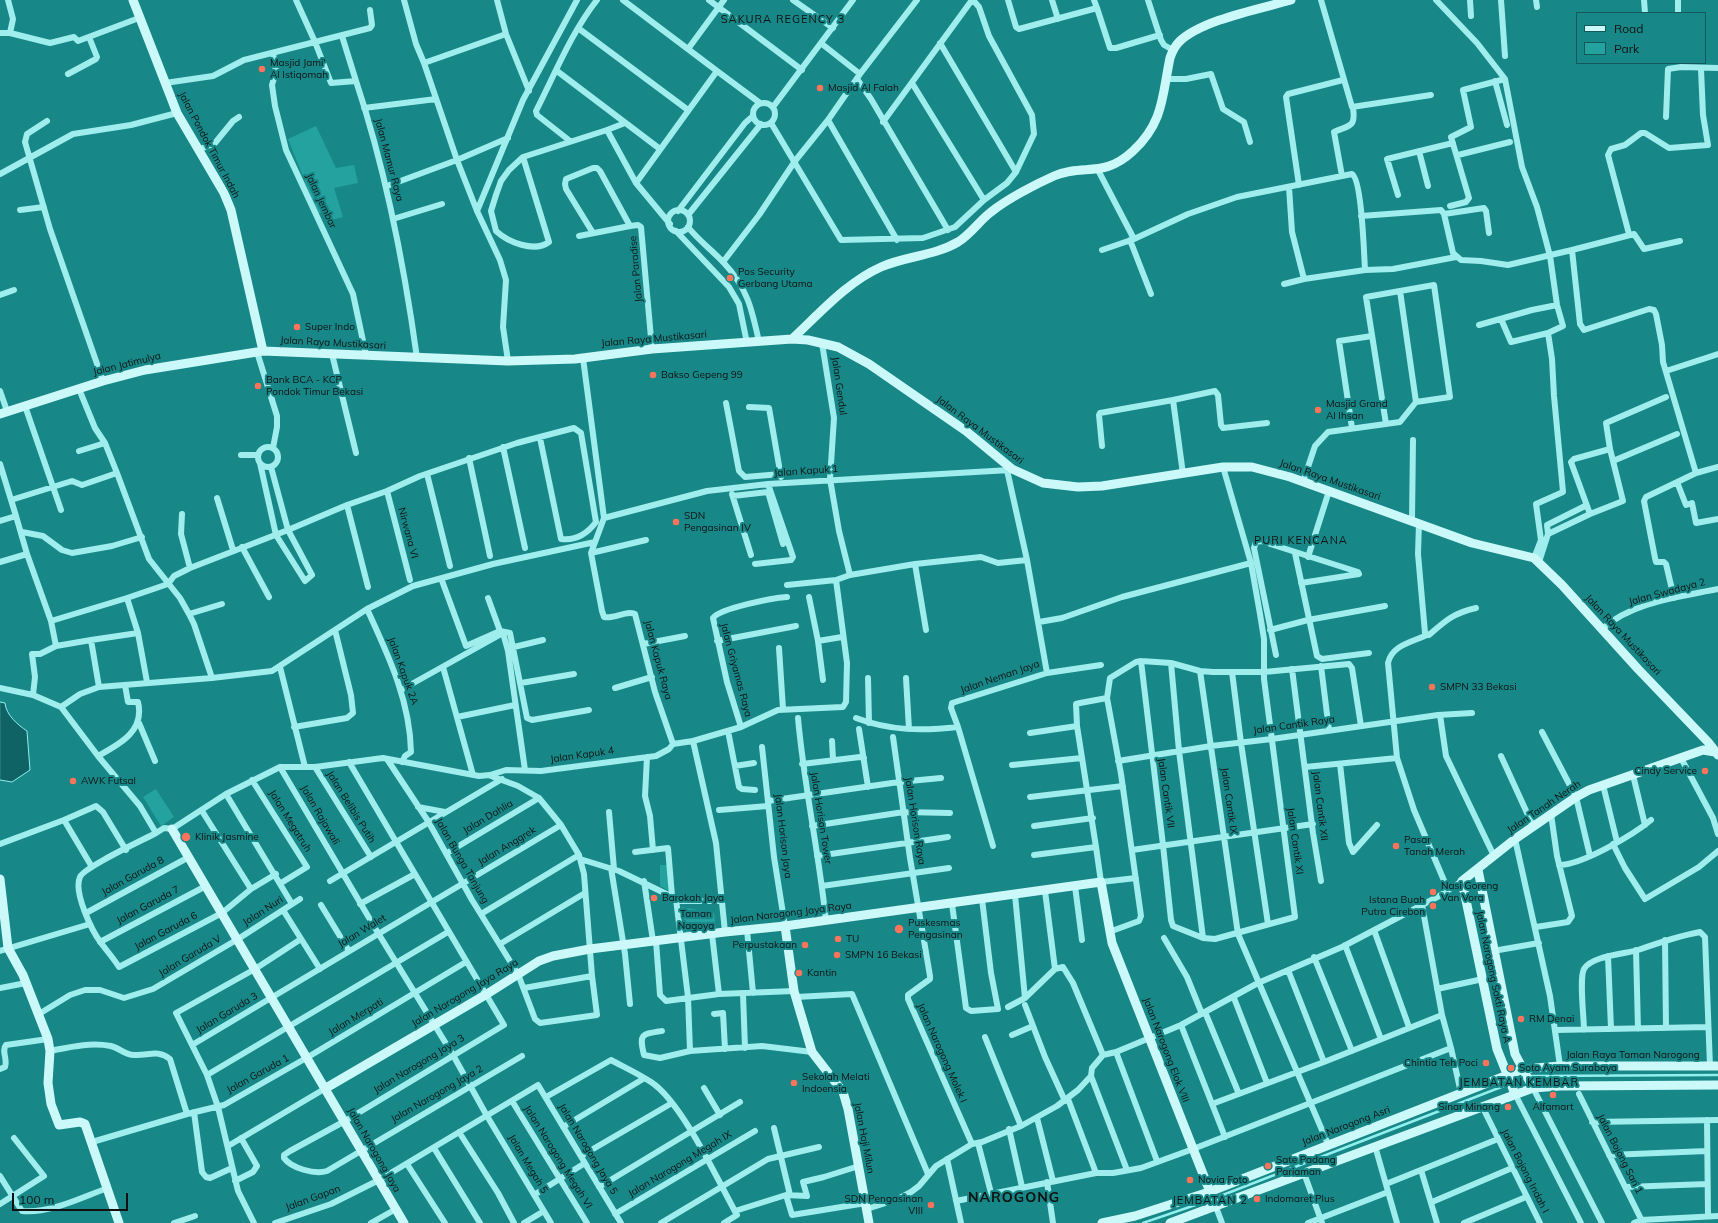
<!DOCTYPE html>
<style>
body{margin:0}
#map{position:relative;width:1718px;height:1223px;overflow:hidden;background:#188787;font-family:Mulish,sans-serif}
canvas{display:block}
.legend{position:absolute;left:1576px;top:12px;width:130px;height:52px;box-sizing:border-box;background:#188787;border:1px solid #155858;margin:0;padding:5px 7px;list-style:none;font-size:12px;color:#111}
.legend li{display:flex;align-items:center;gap:8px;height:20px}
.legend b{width:20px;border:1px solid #155858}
.scale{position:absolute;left:12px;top:1193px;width:116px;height:18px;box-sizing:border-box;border:2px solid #111;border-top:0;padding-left:5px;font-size:12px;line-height:14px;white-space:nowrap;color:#111;-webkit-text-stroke:3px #188787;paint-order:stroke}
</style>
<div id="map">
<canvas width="1718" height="1223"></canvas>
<ul class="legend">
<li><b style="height:5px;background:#cbf9f9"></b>Road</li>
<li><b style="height:11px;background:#24a2a0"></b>Park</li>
</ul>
<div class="scale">100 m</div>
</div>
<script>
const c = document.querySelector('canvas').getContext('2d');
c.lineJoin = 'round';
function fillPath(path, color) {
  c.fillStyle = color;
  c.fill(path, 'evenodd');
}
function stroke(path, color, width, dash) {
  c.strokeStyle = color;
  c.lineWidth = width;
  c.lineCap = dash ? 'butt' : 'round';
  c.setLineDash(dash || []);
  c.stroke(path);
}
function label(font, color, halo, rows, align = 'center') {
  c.font = font + ' Mulish,sans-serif';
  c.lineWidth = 4;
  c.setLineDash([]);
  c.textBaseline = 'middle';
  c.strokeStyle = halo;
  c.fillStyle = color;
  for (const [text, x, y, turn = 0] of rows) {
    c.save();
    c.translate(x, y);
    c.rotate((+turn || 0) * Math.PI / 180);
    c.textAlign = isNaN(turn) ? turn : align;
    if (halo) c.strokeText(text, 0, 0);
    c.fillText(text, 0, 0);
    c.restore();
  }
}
fillPath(new Path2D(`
 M316,126L336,168L354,165L358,183L334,188L343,217L331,220L323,212L318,214L288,139Z
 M156,789L174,817L161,826L143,797Z
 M660,865H668L669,891L660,886Z
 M682,907L714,913L716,929L686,932Z`), '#24a2a0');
const water = new Path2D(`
 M0,702L5,703C6,715 18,725 27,731L30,770L12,782L0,780Z`);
fillPath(water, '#106364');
stroke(water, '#91efed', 1);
stroke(new Path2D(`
 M1530,1076L1718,1075
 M1513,1082L1526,1078
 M1215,1198L1509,1084
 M1143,1223L1210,1200`), '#91efed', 2.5);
stroke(new Path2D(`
 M8,0L13,19L10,33
 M296,0L315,42L331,83L356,81C386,171 404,264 417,358
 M404,0L416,44L424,63L457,160L477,211L500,260L506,280L503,327L508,361
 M497,0L506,34L529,91
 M623,0L717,71L636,183
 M709,0L802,70
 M793,0L833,28
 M1008,0L1016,27L1019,29L1097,8L1110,48H1116L1160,35
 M1052,0L1058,19
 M1094,0L1097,8
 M1148,0L1161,40L1164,45L1173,50
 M1321,0L1352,107L1431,95
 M1436,0L1477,43L1505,79L1522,167L1537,207L1550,256L1557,305L1563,326L1548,333L1552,359L1554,396L1563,492L1536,504L1541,540L1534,558
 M1470,0L1471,16
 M1501,0L1505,56
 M1536,0L1537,7
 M1644,0L1645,13
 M1678,0V13
 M578,28L688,110
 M0,33H10L50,43L74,37L78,41L139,18
 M342,36L356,81
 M940,43L1016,172
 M822,44L860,74
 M688,49L724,0
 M273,53L276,71L272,85L275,106L286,150L353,294L366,355
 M424,63L506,34
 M557,71L660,149
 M717,71L760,103
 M68,74L96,59L97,57L89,37
 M857,79L871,99L948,230
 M1166,79H1186L1211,74L1223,109L1244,122L1250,142
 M1495,81L1507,125
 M165,83L213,76L244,60L370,28L372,25L370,10
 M912,83L984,200
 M753 114a11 11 0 1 1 22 0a11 11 0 1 1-22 0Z
 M773,107L853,0
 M364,108L436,99
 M1666,117L1668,69L1681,67L1718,68
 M828,120L897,240
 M47,121L27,134L25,142L50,229L103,381
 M883,122L972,0
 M771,123L841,240L923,238L955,227L984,200L1007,183L1016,172L1034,134L1032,115L989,36L979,7L973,0
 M607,130L636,183L670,224
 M570,141L537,115L536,111C555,74 571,33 597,0
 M198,150L215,143L233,121L239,117
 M1419,151L1428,186
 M1458,155L1510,142
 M523,157L549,242C534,253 508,242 496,231L491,211L496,195L501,181L509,170L523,157L607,130L625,123
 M1098,170L1134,239
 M0,174L73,134L131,125L177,113
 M1342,176L1334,132C1349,125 1356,128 1353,108
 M1299,185L1286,97L1288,94L1343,80
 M387,186L457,160L508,138
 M1289,187L1292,232L1304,279L1365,270L1393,269L1456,257
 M1398,195L1387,159L1453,143
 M1450,206L1466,202L1469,198L1451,137L1471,127L1463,90L1505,79
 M20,210L44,207
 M668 221a11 11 0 1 1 22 0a11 11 0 1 1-22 0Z
 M477,211L523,100L577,0
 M678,211L745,123L753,116
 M1444,214L1484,208L1486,211L1489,233
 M688,215L761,124
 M1361,216L1441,210L1444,214L1453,253L1461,260L1481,261L1508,265L1572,250L1580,324L1584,330L1649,309L1654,310L1656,314L1662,345L1663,362L1696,473
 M393,219L442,204
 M688,227C698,240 712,250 723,262C747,287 752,309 759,342
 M676,231L729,287L739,304L747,343
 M593,233L566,189L565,184L566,179L593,168H597L600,171L630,226
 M1629,234L1608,155L1611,149L1625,145L1641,133H1645L1669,148L1708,145L1703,115L1701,69
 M579,236L630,226L638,225L641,227L652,349
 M1130,240L1151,294
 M1102,250L1134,239L1188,214L1237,197L1352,174C1362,180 1364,255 1365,270
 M1572,250L1634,234L1644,249L1680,241
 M723,262L759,215L795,161L828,120L860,74L917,0
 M1284,284L1304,279
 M0,295L14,290
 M1501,319L1511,342L1548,333
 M1479,325L1532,310L1557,305
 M822,343L834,418L830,479L839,531L850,575
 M257,352L277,416V427L273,448
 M332,354L356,453
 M583,358L604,518L591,553L602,611L604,617C615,619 626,610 635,614L655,692L673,744L693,741L716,843L725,932
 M1666,371L1718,354
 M79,389L95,428L105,443L117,473L149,559L180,598L189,614L194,624L212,678
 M0,391L7,411
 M1173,400L1215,391L1218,395L1221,425L1223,428L1267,423
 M726,403L739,471L745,477L781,474
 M25,406L61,510
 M749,407L769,408L781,477
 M1386,424L1366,297L1400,291
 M1352,428L1339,341L1372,336
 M1102,446L1099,415L1100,413L1173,400L1183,474
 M258 457a10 10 0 1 1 20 0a10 10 0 1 1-20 0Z
 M503,447L525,548
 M79,451L105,443
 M241,455H258
 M469,458L490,556
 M1613,461L1677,434
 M260,463L276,535L305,581L312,575L288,530L271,467
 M0,464L16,516
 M427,474L450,566
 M1303,482L1315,446L1328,432L1400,422L1416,402L1400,291L1434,285L1450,397L1416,402
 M1677,482L1686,505L1692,503L1696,523L1718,519
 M387,491L410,580
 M732,494L751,555
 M733,496L768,492L783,544
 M217,498L233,550
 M11,500L72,481L82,485L117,473
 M347,505L368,587
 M182,514L181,534L190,568
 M1590,514L1571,462L1574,459L1610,449
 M604,518L707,491L768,484L1010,470
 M1412,520L1413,440
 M0,521L16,516L27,554L51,621L56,646
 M1419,523L1418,554L1425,633L1429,635C1446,620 1454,613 1476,608
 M22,532L43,536L62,550L72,553L112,546L142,537
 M1548,534L1590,514L1623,501L1610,449L1606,423L1666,397
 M242,547L269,597
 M591,553L646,540
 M1295,553L1317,656L1322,659L1369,653
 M1308,557L1329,491
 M0,562L27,554
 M1539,562L1548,534L1547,525L1585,506
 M755,564L791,560L793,557L768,484
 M915,564L926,630
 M441,578L466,646L500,631L510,633L527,718L532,720L589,710
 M1301,583L1359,574
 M787,585L836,580
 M809,597L818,641
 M127,598L168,584L174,576L190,568L288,530L347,505L387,491L420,476L517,443L574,428L581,433L596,522C587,534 576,541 561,539L540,438
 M488,598L500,631
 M1674,598L1666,564L1664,562H1656L1655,558L1644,501L1646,497L1696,473L1718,467
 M367,609C388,655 410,700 411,752L405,756L402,762
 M189,614L222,604
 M51,621L127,598L138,633L147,682
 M1039,622L1062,618L1122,597L1251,563
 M1602,629C1632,602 1679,597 1718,589
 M1270,630L1308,620L1385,606
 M1427,635C1412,642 1392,645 1388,663L1397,758L1414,810L1448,890
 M91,640L138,633
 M717,641L796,626
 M643,644L685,636
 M514,647L543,640
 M779,648L783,709
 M1276,655L1254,548L1256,542L1261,541L1358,572L1359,574
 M1141,661L1163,845L1171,920L1173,926L1203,938L1215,939L1295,917L1264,679V639L1260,614L1251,563L1223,467
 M1171,663L1179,751L1203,938
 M1321,666L1329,730
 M280,667L305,767
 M443,667L473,775
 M1292,669L1313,833L1321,881
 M1200,671L1238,934L1328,1144
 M1232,672L1241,743L1268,924
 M1047,673L1101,665
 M868,678L869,723
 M906,678L909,729
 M823,680L818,641L842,637
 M521,683L574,674
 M0,688L33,695L61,707L98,756L140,806L156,833L164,828L172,829L226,794L280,767H315L383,758L479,776L490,775L506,770L541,771L656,756L669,749L673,744
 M615,688L652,677
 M401,690L503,633L508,651L525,770
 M33,695L35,677L32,654H40L56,646L91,640L99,687
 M61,707L80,694L99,687L212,678L272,671L367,609L413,586L493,564L595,542
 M1440,715L1446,756L1494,856
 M457,717L515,705
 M798,718C804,786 819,853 826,921
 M856,718C890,731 923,731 958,727
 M139,723L155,761
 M294,727L347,718L353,713L351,695L335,630
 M741,727L727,682L713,618C720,608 773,598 787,597
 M859,729L868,787
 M728,731L739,787L742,789L755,790
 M1542,732L1576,797L1590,856
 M1030,733L1077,726
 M893,737L910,858L930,976V979L908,995V999L972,1144
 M693,741L741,727L778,710L843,707L846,702L847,663L836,580L850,575L915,564L981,557L998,563L1027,560
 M832,741L833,759
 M762,747L774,857L785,926
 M98,756C120,744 145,731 138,702H128L125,685
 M1501,756L1533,826
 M647,757L645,796L650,816L653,850
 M1681,758L1713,818L1718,834
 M387,759L428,821L472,900L518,974L535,1019L540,1023L597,1015L592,976L584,874L579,855L561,825L539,798L518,786L491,776
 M1118,761L1211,746L1272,739L1438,715L1472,713
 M349,762L504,1025L345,1121L290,1151L284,1155V1158C291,1168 315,1175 327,1171L522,1056
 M802,764L860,757L864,758
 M1340,764L1349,843L1353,852L1377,825
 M1012,765L1082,758
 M735,766L754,763
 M280,767L378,933L453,1055L487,1116L551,1223
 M315,767L371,857
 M1305,767L1397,758
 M1633,775L1645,825
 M252,780L307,867L281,883
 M1603,785L1617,842
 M226,794L292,904
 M1030,797L1123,786
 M768,801L899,782L941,778
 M418,807L445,812
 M719,810L768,806
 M202,811L251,889
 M609,812L614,869
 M64,820L92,867
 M812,826L904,812L950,813
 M1034,826L1093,818
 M156,833C143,840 84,867 80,877C73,892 92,931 101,943C107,951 114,959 119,967L222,913L251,889L276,874
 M1515,839L1550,996L1560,1066
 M0,844L64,820L96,806L103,812L126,850
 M1613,844L1625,868L1645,899L1699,867L1718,851
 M993,846L958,727L951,708L952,703L1047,673L1027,560L1007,470
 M1096,847L1077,726L1076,704L1080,703L1107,698
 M1132,850L1313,824
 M635,852L668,848L672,896
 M447,853L539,798
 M1034,855L1096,847L1101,882L1136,878
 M817,856L948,837
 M580,859L619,871L681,901H721
 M1559,865C1582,865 1633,835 1651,820
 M611,868L625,954L630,1004
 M330,881L502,779
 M644,881L653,941
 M822,886L949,868
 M1075,886L1082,940
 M1045,891L1055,969
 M676,899L688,997L690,1051
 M360,904L415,874
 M952,904L966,1008L971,1011L998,1009L991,973L982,899
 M321,905L349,951
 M283,910L320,969
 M86,913L189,857
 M481,914L579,855
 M1536,927L1568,922L1572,916L1557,856L1551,814
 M747,930L753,993
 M1374,930L1409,1027
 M1109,932L1139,921L1141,916L1121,774L1107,698L1110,678L1136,662L1141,661L1171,663L1200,671L1213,672H1264L1349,664L1352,668L1361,726
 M712,934L719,994
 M1164,938L1187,977L1202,1014
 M1665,940L1666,1028
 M656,941L660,995L666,1001L719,994L794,991
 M100,942L206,886
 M500,944L585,893
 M1345,945L1381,1039
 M1636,950L1638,1029
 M0,951L90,924
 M1493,951L1539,943
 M1608,956L1611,1029
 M1314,957L1352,1051
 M1288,970L1324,1062
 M0,988L26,983
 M524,988L592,976
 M1437,989L1483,979
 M743,994L745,1048
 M796,997L852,994L928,1174
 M1025,998L1055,969L1063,967L1073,983L1103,1055
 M1234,998L1267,1083
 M1025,1005L1045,1057L1065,1101
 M1008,1007L1025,998L1015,895
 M1205,1012L1239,1094
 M39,1014L70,995L85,990H100L124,998L153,989L238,939L300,899
 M714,1014L723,1013L725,1049
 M1181,1025L1225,1137
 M1556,1030L1708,1027
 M1584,1030C1584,1018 1579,978 1584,969C1591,956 1625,954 1638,950C1658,943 1678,936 1700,932L1705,937L1710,1066
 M662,1031C641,1034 639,1034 644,1055L660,1058L690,1051L762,1046L812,1052
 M1012,1035L1033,1026
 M985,1037L1021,1126
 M192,1045L561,825
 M1451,1048L1461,1093
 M50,1051C70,1047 90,1042 111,1046C120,1048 124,1055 134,1055C148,1056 158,1049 170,1059L187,1114
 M1116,1052L1157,1161
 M0,1069L5,1067C8,1059 1,1051 6,1045L48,1039
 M207,1075L448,932
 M1091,1076L1127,1170
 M704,1088L720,1115
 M1533,1088L1602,1223
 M1515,1094L1581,1223
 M1579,1094L1643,1223
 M546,1097L611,1060C624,1067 639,1074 651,1082C682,1102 718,1181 737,1215L724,1223
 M1068,1099L1096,1173
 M512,1101L587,1223
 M1212,1104L1324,1062L1442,1015
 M1482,1106L1540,1223
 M194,1112L202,1172L206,1177L210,1178L232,1168
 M1037,1118L1053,1181
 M1707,1120L1708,1215
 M1592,1122L1718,1120
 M563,1127L643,1079
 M774,1128L790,1195
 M1009,1129L1022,1187
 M459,1132L498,1193L514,1223
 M92,1142L187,1114L224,1105L308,1057L466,962
 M978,1143L991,1193
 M228,1146L326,1088
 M1375,1146L1397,1223
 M434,1148L480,1223
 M1609,1155L1707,1151
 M581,1156L672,1103
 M947,1159L961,1223
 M407,1164L445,1223
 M1421,1170L1437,1223
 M1304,1173L1322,1223
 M0,1176L22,1211C50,1214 82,1197 108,1188
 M235,1181L253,1172L257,1166L241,1138
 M1047,1182L1053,1223
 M1386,1184L1498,1139
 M599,1187L740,1102
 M1626,1187L1707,1184
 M534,1195L585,1163
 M786,1195L792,1215L866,1203
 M956,1201L1096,1173H1113L1141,1168L1193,1149L1451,1048L1442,1015L1422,905
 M1432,1202L1512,1168
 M0,1204L44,1176L14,1138
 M1216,1207L1222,1223
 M867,1209L898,1199L911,1192L919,1186L936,1166L972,1144L982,1142L1021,1126L1057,1106L1078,1090L1091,1076L1092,1068L1103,1055L1116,1052L1181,1025L1258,983L1342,947L1441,895L1462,881
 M735,1211L786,1195L807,1196L803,1182L824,1177L859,1166
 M615,1214L755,1131
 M174,1223L195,1216
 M254,1223L238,1191L218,1107L207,1075L176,1013L255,969L301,939
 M275,1223L331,1204L379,1180L538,1085L621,1223
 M371,1223L396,1209
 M524,1223L544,1211
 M661,1223L768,1159L819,1147
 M1308,1223L1388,1192
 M1464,1223L1526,1197
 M1634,1223L1641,1220L1718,1216`), '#9fedec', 6);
stroke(new Path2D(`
 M133,0L177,113L224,193L231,210L263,351
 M792,339C819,314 847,282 881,267C906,256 934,256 958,242C971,234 979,221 991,212C1007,199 1036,184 1054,176C1084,163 1103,179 1133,151C1164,122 1162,96 1170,58C1172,52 1174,47 1179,42C1201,20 1260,9 1291,0
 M0,414L103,381L145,370L263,351L508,361L575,359L652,349L792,339L808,340L838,347L869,364L966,431L1012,469L1043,483L1078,487L1102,486L1223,467H1252L1290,477L1472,543L1534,558L1562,585L1638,669L1708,742L1718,755
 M172,829L404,1223
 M1478,870L1515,1054L1533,1088
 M0,879L8,948L23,975L48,1039L50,1051L48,1083L51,1104L59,1125L80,1122L85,1124L119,1223
 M785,926L794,991L812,1052L843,1092L848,1109L869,1223
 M326,1088L487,994L539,961L553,956L590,949L725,932L785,926L1101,882L1112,943L1216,1207
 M1515,1094L1497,1049L1462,881L1515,839L1576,797L1589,790L1703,750L1715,752
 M1102,1223L1135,1216L1209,1192L1523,1069L1560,1066H1718
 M1170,1223L1533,1088L1560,1086L1718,1085`), '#cbf9f9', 9);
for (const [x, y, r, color] of [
 [262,69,4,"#ff735b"],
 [820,88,4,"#ff735b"],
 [730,278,4,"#ff735b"],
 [297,327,4,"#ff735b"],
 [653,375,4,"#ff735b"],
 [258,386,4,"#ff735b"],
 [1318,410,4,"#ff735b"],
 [676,522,4,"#ff735b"],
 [1432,687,4,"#ff735b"],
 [1705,771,4,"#ff735b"],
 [73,781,4,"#ff735b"],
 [186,837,5,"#ff735b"],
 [1396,846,4,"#ff735b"],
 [1433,892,4,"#ff735b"],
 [654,898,4,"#ff735b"],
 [1433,906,4,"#ff735b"],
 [899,929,5,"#ff735b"],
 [838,939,4,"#ff735b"],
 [805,945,4,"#ff735b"],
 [837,955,4,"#ff735b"],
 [799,973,4,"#ff735b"],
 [1521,1019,4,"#ff735b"],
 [1486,1063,4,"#ff735b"],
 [1511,1068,4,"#ff735b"],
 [794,1083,4,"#ff735b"],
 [1553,1095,4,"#ff735b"],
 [1508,1107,4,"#ff735b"],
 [1268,1166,4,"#ff735b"],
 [1190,1180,4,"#ff735b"],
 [1257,1199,4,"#ff735b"],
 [931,1205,4,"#ff735b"]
]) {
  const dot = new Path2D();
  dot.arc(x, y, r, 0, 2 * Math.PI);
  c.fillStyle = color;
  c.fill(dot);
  stroke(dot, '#188787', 1.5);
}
label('10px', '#111', '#188787', [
 ["Masjid Jami'",270,63],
 ["Al Istiqomah",270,75],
 ["Masjid Al Falah",828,88],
 ["Pos Security",738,272],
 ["Gerbang Utama",738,284],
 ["Super Indo",305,327],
 ["Bakso Gepeng 99",661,375],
 ["Bank BCA - KCP",266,380],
 ["Pondok Timur Bekasi",266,392],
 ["Masjid Grand",1326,404],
 ["Al Ihsan",1326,416],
 ["SDN",684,516],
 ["Pengasinan IV",684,528],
 ["SMPN 33 Bekasi",1440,687],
 ["Cindy Service",1697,771,"right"],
 ["AWK Futsal",81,781],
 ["Klinik Jasmine",195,837],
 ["Pasar",1404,840],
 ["Tanah Merah",1404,852],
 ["Nasi Goreng",1441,886],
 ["Van Vora",1441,898],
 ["Barokah Jaya",662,898],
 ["Istana Buah",1425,900,"right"],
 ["Putra Cirebon",1425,912,"right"],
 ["Puskesmas",908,923],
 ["Pengasinan",908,935],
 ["TU",846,939],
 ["Perpustakaan",797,945,"right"],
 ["SMPN 16 Bekasi",845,955],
 ["Kantin",807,973],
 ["RM Denai",1529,1019],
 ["Chintia Teh Poci",1478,1063,"right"],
 ["Soto Ayam Surabaya",1519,1068],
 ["Sekolah Melati",802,1077],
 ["Indoensia",802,1089],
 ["Sinar Minang",1500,1107,"right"],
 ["Alfamart",1553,1107,"center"],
 ["Sate Padang",1276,1160],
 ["Pariaman",1276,1172],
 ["Novia Foto",1198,1180],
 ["SDN Pengasinan",923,1199,"right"],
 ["VIII",923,1211,"right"],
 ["Indomaret Plus",1265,1199]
], 'left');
label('10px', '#111', '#188787', [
 ["Jalan Pondok Timur Indah",209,145,62],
 ["Jalan Mamur Raya",389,160,75],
 ["Jalan Jembar",321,201,65],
 ["Jalan Paradise",636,269,-95],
 ["Jalan Raya Mustikasari",654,339,-5],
 ["Jalan Raya Mustikasari",333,343,3],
 ["Jalan Jatimulya",127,364,-14],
 ["Jalan Gendul",839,386,82],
 ["Jalan Raya Mustikasari",980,430,37],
 ["Jalan Kapuk 1",806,471,-4],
 ["Jalan Raya Mustikasari",1330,480,19],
 ["Nirwana VI",408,533,75],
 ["Jalan Swadaya 2",1667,592,-15],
 ["Jalan Raya Mustikasari",1623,635,47],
 ["Jalan Kapuk Raya",658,660,75],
 ["Jalan Griyamas Raya",736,670,75],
 ["Jalan Kapuk 2A",403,671,70],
 ["Jalan Neman Jaya",1000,677,-19],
 ["Jalan Cantik Raya",1294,725,-8],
 ["Jalan Kapuk 4",582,755,-8],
 ["Jalan Cantik VII",1166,793,82],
 ["Jalan Cantik IX",1229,801,82],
 ["Jalan Cantik XII",1320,806,83],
 ["Jalan Belibis Putih",351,807,58],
 ["Jalan Tanah Nerah",1544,807,-34],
 ["Jalan Rajawali",320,815,60],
 ["Jalan Dahlia",488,817,-31],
 ["Jalan Horison Tower",821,818,81],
 ["Jalan Megatruh",290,821,58],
 ["Jalan Horison Raya",915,821,81],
 ["Jalan Horison Jaya",783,836,83],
 ["Jalan Cantik XI",1295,841,82],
 ["Jalan Anggrek",507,846,-31],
 ["Jalan Bunga Tanjung",462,861,60],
 ["Jalan Garuda 8",133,876,-29],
 ["Jalan Garuda 7",148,905,-28],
 ["Jalan Nuri",263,911,-33],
 ["Jalan Narogong Jaya Raya",791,913,-7],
 ["Jalan Garuda 6",166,931,-28],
 ["Jalan Walet",362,931,-31],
 ["Jalan Garuda V",190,956,-31],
 ["Jalan Narogong Sakti Raya A",1493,977,78],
 ["Jalan Narogong Jaya Raya",465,993,-31],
 ["Jalan Garuda 3",227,1013,-31],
 ["Jalan Merpati",356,1017,-31],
 ["Jalan Narogong Elok VIII",1166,1050,69],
 ["Jalan Narogong Molek I",942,1053,66],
 ["Jalan Raya Taman Narogong",1633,1055],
 ["Jalan Narogong Jaya 3",419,1064,-31],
 ["Jalan Garuda 1",258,1074,-29],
 ["Jalan Narogong Jaya 2",437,1094,-30],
 ["Jalan Narogong Asri",1346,1126,-21],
 ["Jalan Haji Milun",864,1138,79],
 ["Jalan Narogong Jaya 5",588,1149,59],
 ["Jalan Narogong Jaya",374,1150,60],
 ["Jalan Bojong Sari 1",1620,1154,63],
 ["Jalan Narogong Megah VI",558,1157,58],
 ["Jalan Megah 5",528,1164,59],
 ["Jalan Narogong Megah IX",680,1164,-31],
 ["Jalan Bojong Indah I",1525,1171,63],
 ["Jalan Gapan",313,1198,-20]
]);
label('10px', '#111', '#188787', [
 ["Taman",696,914],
 ["Nagoya",696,926]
]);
c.letterSpacing = '1px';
label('11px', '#111', '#188787', [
 ["SAKURA REGENCY 3",783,20],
 ["PURI KENCANA",1301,541],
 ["JEMBATAN KEMBAR",1519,1083],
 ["JEMBATAN 2",1210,1201]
]);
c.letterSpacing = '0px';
c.letterSpacing = '1px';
label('bold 14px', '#111', '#188787', [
 ["NAROGONG",1014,1198]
]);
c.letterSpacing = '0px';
</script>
